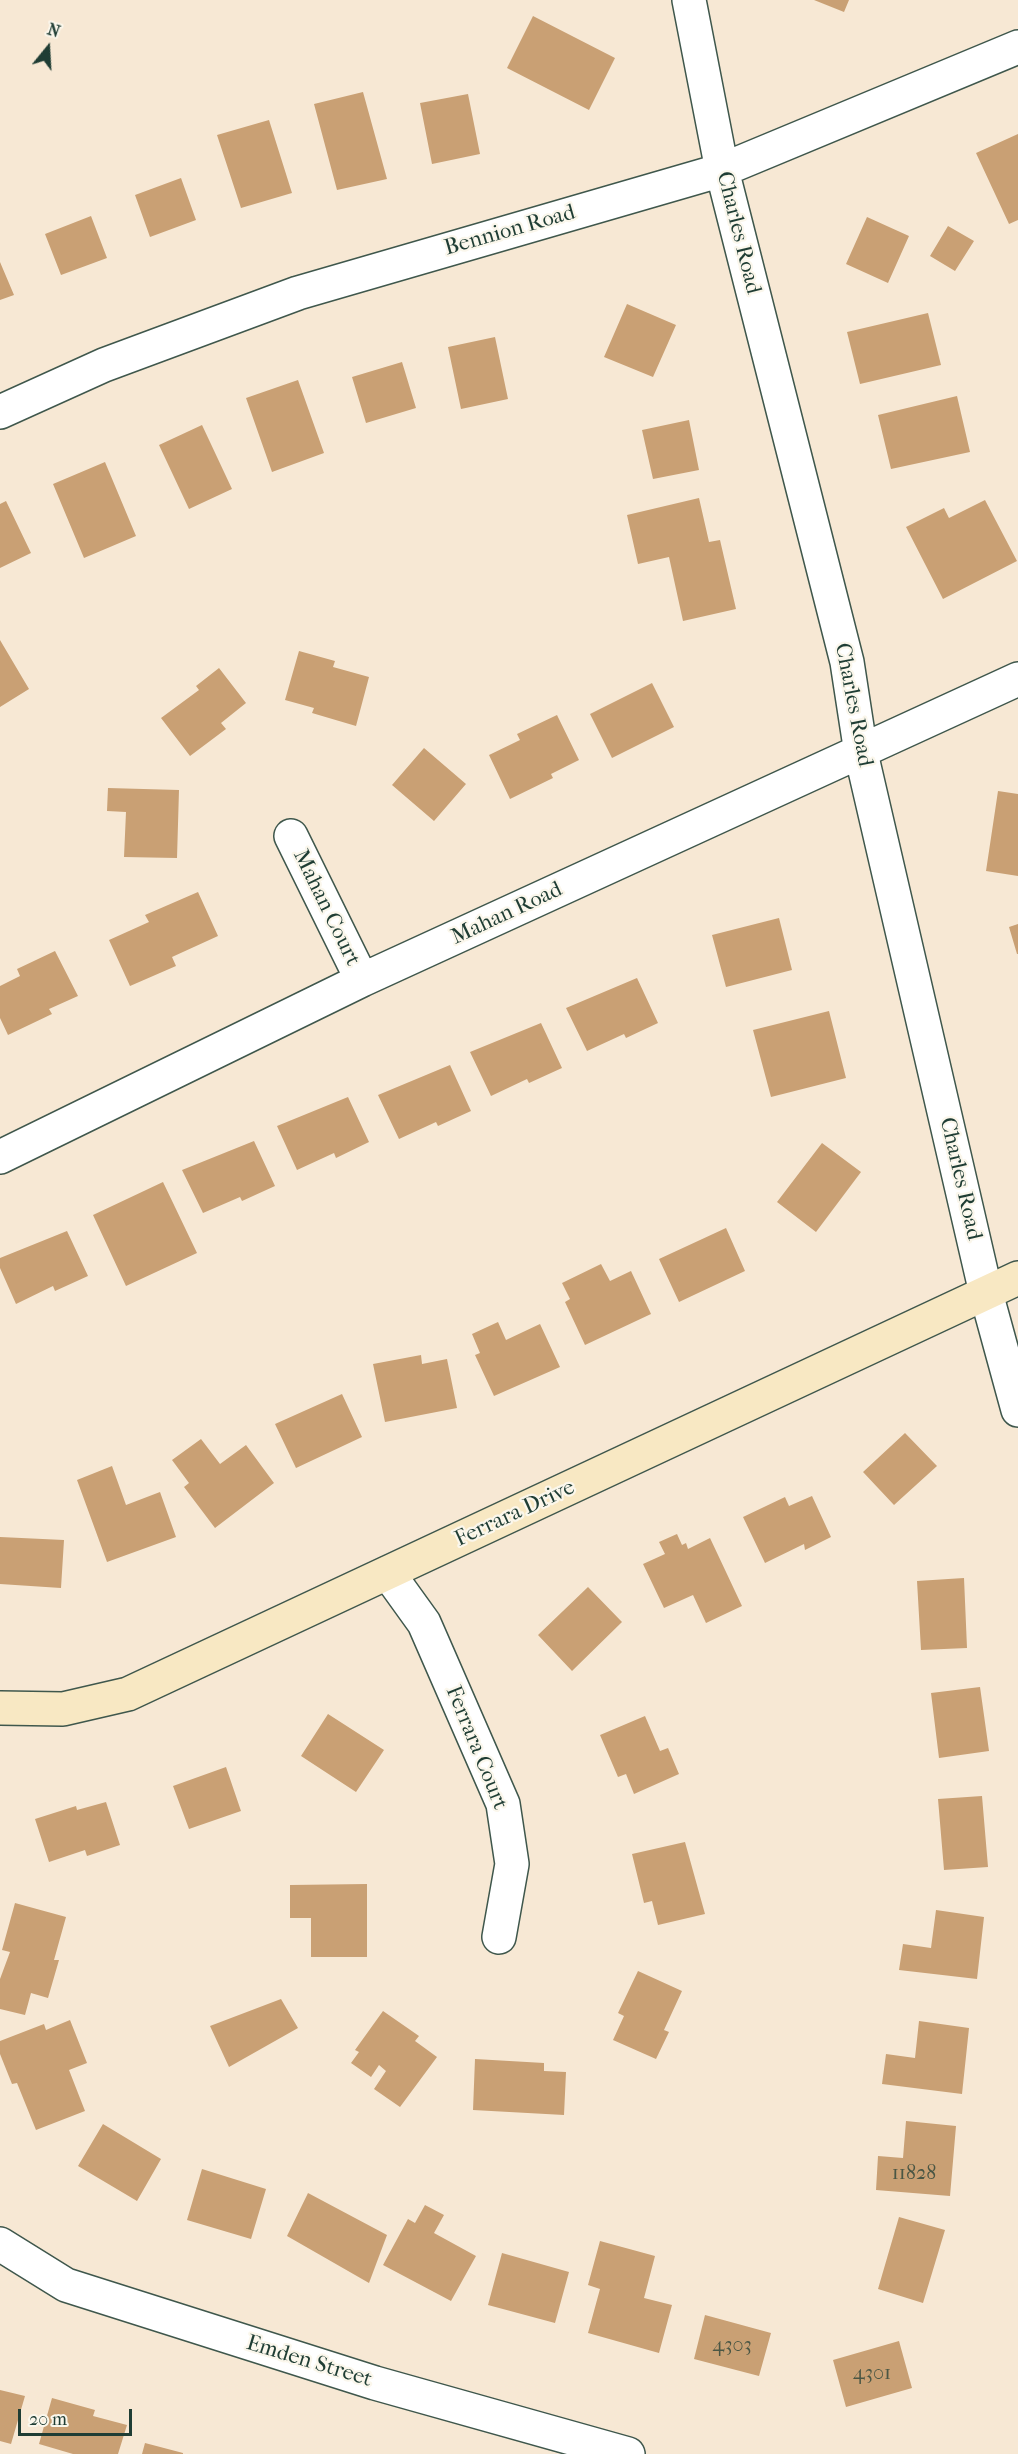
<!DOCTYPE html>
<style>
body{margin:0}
#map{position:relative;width:1018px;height:2454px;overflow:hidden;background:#f7e8d4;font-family:"IM FELL French Canon",serif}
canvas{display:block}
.north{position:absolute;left:18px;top:18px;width:60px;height:60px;-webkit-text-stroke:4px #fbf7ec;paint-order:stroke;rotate:18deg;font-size:16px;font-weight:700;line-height:24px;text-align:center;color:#1f3d34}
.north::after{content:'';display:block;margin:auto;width:21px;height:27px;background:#1f3d34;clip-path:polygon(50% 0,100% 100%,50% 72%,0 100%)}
.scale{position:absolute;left:18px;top:2409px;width:114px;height:27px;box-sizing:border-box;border:3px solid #1f3d34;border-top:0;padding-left:8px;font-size:18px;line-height:21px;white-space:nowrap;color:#1f3d34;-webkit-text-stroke:4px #fbf7ec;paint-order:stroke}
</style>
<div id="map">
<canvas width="1018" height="2454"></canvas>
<div class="north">N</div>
<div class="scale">20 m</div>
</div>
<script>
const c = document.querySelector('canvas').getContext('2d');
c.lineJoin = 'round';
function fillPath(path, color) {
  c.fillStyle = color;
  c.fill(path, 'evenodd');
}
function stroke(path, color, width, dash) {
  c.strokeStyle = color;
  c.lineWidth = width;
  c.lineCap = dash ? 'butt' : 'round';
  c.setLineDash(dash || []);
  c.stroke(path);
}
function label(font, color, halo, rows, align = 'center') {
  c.font = font + ' "IM FELL French Canon",serif';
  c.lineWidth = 4.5;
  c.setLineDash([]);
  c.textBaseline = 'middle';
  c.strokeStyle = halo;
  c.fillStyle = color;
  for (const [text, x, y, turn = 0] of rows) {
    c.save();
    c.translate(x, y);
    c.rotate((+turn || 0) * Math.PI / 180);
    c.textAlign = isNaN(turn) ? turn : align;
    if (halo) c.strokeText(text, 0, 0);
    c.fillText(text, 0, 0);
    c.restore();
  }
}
fillPath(new Path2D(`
 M814,0H849L844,12Z
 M533,16L615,58L589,110L507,68Z
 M363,92L387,179L337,190L314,104Z
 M468,94L480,154L432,164L420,103Z
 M269,120L292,193L241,208L217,135Z
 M1018,134V220L1009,224L976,153Z
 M181,178L196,220L150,237L135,195Z
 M91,216L107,258L61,275L45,234Z
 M867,217L909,236L888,283L846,264Z
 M948,226L974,241L955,271L930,256Z
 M0,262L14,295L0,300Z
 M627,304L676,325L653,377L604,357Z
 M928,313L941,365L860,384L847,332Z
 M495,337L508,399L461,409L448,347Z
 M402,362L416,408L366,423L352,377Z
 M298,380L324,453L272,472L246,398Z
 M957,396L970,452L891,469L878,415Z
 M689,420L699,470L653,479L642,430Z
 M202,425L232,489L189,509L159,445Z
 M105,462L136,536L84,558L53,484Z
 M699,498L709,542L720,540L736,609L683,621L669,557L638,564L627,515Z
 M985,500L1017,561L943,599L906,527L944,508L949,518Z
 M6,501L31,553L0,568V504Z
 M0,640L29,689L0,707Z
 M299,651L335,661L333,667L369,677L356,726L312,713L314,708L285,700Z
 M219,668L246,703L221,723L226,729L190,756L161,718L199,690L196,686Z
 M652,683L674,727L612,758L590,714Z
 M557,715L579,760L551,774L553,778L510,799L489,755L520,740L517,734Z
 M424,748L466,784L434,821L392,785Z
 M108,788L179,790L177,858L124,857L126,812L107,811Z
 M998,791L1018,794V876L986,871Z
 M198,892L218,936L172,957L176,966L130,986L109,940L149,922L145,915Z
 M779,918L792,970L726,987L712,935Z
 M1018,924V954H1017L1009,927Z
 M55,951L78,996L49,1009L52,1014L8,1035L0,1018V986L20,976L17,969Z
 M637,978L658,1023L626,1038L624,1034L587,1051L566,1008Z
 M829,1011L846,1078L771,1097L753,1030Z
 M541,1023L562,1068L529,1083L527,1079L491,1096L470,1052Z
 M450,1065L471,1111L438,1126L436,1122L399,1139L378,1095Z
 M348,1097L369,1142L336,1158L334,1153L297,1170L277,1126Z
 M254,1141L275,1186L242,1201L240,1197L203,1213L182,1170Z
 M822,1143L861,1172L816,1232L777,1202Z
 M163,1182L197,1253L126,1286L93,1215Z
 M726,1228L745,1271L679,1302L659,1259Z
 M67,1231L88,1276L55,1291L53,1286L16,1304L0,1268V1258Z
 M601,1264L610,1281L631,1271L651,1314L585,1345L565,1302L570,1299L562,1283Z
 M498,1322L506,1340L540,1324L560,1367L494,1396L475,1355L480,1353L472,1334Z
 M421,1355L422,1364L447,1359L457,1408L385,1422L373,1364Z
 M342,1394L362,1437L296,1468L275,1424Z
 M905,1433L937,1466L894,1505L863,1472Z
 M201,1439L220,1464L246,1445L274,1483L215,1528L184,1487L189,1483L172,1460Z
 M112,1466L126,1505L160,1492L176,1537L107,1562L77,1480Z
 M812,1496L831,1537L805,1550L804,1544L765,1563L743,1517L785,1497L789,1506Z
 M677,1534L682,1545L686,1543L688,1549L710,1538L742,1606L706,1623L693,1595L664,1608L643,1564L665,1554L659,1542Z
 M0,1537L64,1540L61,1588L0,1584Z
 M964,1578L967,1648L921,1650L917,1581Z
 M588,1587L622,1622L572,1671L538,1635Z
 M980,1687L989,1751L939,1758L931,1693Z
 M328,1714L384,1750L356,1792L301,1756Z
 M645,1716L660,1751L668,1748L679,1774L634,1794L626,1774L618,1777L600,1735Z
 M226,1767L241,1811L189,1829L173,1786Z
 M982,1796L988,1867L944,1870L938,1799Z
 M106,1802L120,1845L87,1856L85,1850L49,1862L35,1819L76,1806L77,1810Z
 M685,1842L705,1914L658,1925L652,1901L644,1903L632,1854Z
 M367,1884V1957H311V1918H290V1885Z
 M15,1903L66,1917L54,1960H59L48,1998L31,1993L25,2015L0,2009V1979L10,1952L2,1950Z
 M936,1910L984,1917L977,1979L899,1970L903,1944L931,1948Z
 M638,1971L682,1991L664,2030L669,2032L656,2059L613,2040L624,2016L618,2013Z
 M281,1999L298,2028L229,2067L210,2026Z
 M383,2011L419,2036L415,2041L437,2057L400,2107L374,2089L386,2071L379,2065L371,2077L351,2063L359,2052L355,2050Z
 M70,2020L87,2063L69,2070L85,2111L36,2130L17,2083L12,2084L0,2054V2041L44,2024L46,2030Z
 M919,2021L969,2028L962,2094L882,2084L886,2054L915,2058Z
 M475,2059L544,2063V2071L566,2072L564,2115L473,2110Z
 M906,2121L956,2126L950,2196L876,2190L878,2156L903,2158Z
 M103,2124L161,2159L137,2201L78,2166Z
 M202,2169L266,2189L251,2239L187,2220Z
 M308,2193L387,2235L369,2283L287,2236Z
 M425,2205L444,2215L434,2233L476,2256L451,2301L383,2265L408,2219L415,2223Z
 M899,2217L945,2230L923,2303L878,2289Z
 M600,2241L655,2256L644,2298L672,2305L659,2353L588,2333L600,2289L588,2285Z
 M502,2253L569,2272L555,2323L488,2305Z
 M705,2315L771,2333L759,2376L694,2359Z
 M899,2341L912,2388L846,2407L833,2360Z
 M0,2390L25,2396L11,2444L0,2441Z
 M52,2398L95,2410L93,2416L127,2425L118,2454H73L39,2444Z
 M145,2443L183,2453V2454H142Z`), '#c9a074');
const street = new Path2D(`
 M689,0L722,170L847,662L861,753L986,1293L1018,1410
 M0,412L104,365L298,293L722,170L1018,47
 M291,836L362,980
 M0,1157L362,980L1018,679
 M388,1573L424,1623L503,1804L512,1864L499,1937
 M0,2244L66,2285L375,2383L628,2454`);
const secondary = new Path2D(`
 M0,1708L63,1709L128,1694L1018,1278`);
stroke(street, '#3f574c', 36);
stroke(secondary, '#3f574c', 36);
stroke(street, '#fff', 33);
stroke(secondary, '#f8e8c3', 33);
label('20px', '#4a5644', null, [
 ["11828",914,2174],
 ["4303",732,2346],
 ["4301",872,2374]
]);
label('22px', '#1f3d34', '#fbf7ec', [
 ["Bennion Road",510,231,-16],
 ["Charles Road",738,233,76],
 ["Charles Road",853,705,79],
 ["Mahan Court",326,908,64],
 ["Mahan Road",507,914,-25],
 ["Charles Road",960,1179,77],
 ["Ferrara Drive",515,1514,-25],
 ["Ferrara Court",476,1748,68],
 ["Emden Street",309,2362,17]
]);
</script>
